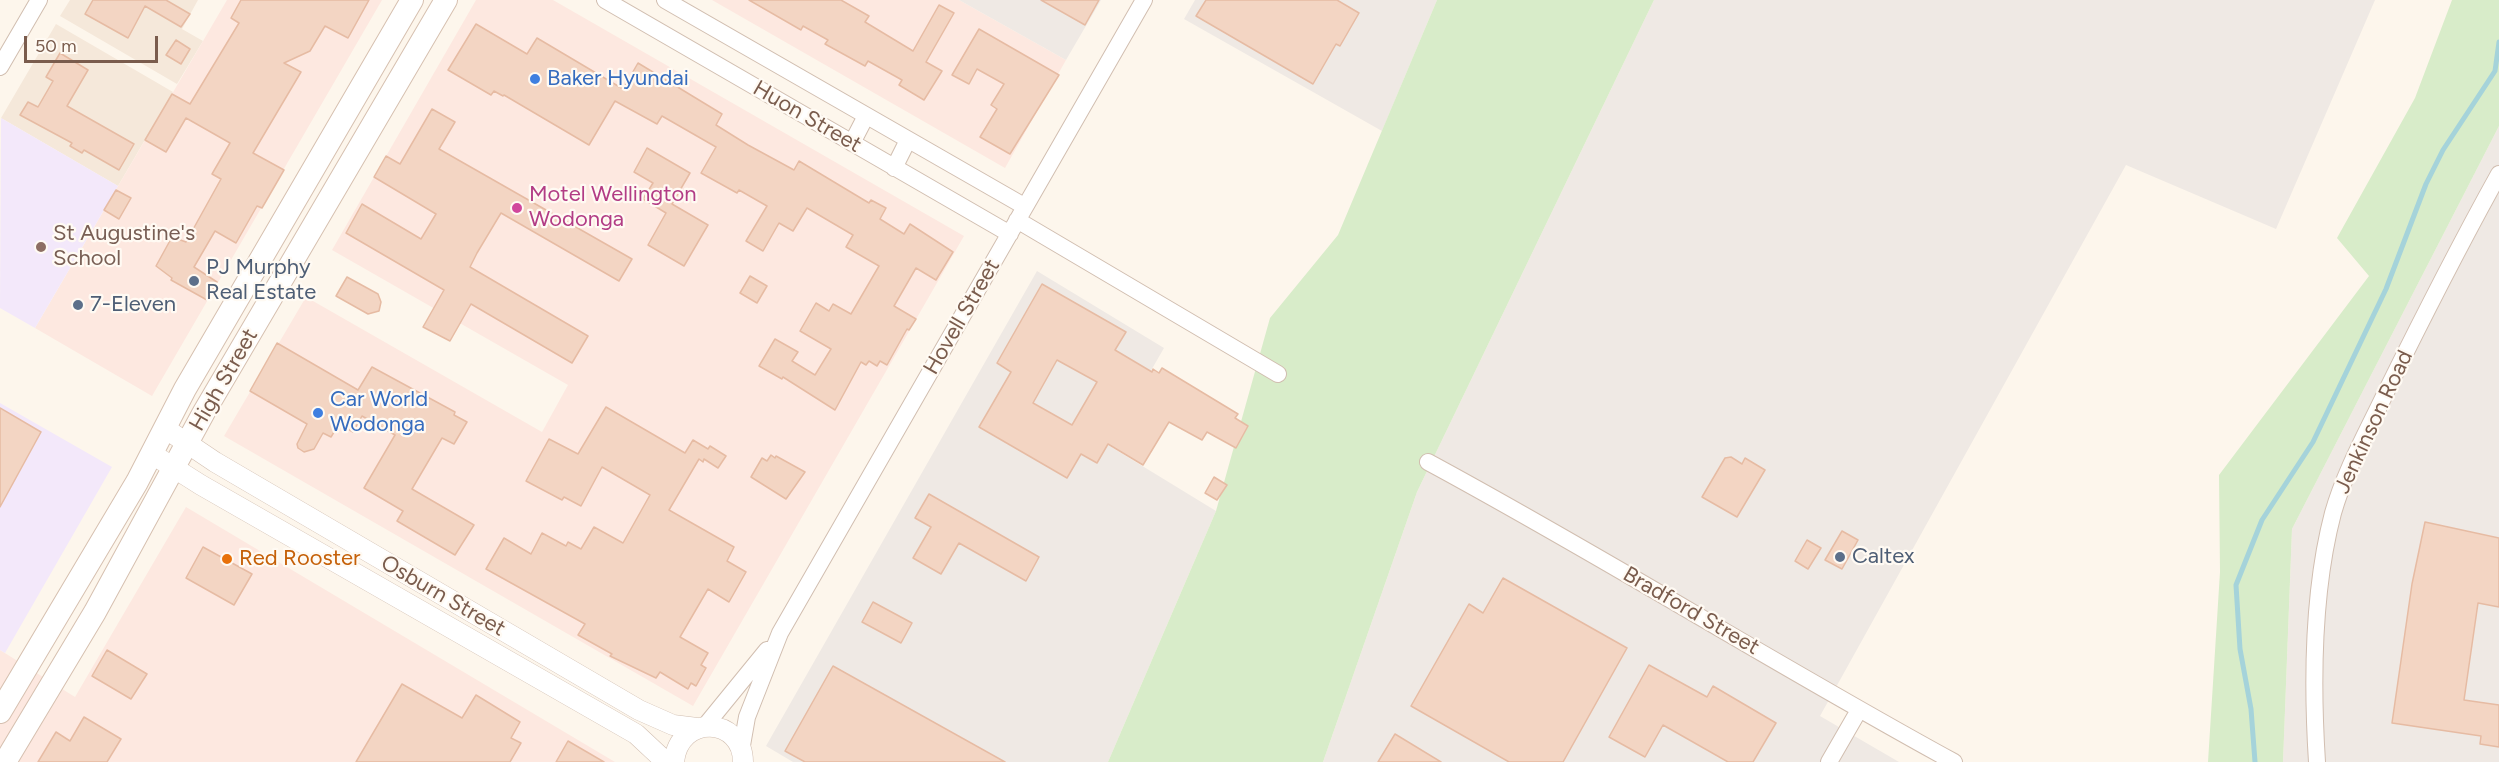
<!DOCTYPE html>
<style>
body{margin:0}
#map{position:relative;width:2499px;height:762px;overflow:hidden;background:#fdf6ec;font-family:Figtree,sans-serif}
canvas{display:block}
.scale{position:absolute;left:24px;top:36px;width:134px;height:27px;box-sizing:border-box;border:3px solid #7a5c4d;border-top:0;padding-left:8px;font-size:18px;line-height:21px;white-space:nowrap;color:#7a5c4d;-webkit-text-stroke:4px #fffaf3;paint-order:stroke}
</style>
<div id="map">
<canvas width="2499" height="762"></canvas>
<div class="scale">50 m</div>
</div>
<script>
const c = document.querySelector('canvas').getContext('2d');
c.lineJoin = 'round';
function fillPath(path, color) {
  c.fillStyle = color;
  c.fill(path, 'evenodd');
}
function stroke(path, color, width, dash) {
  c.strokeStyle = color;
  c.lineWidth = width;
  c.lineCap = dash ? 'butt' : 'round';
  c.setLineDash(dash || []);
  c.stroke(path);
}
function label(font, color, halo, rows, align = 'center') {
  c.font = font + ' Figtree,sans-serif';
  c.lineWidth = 4.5;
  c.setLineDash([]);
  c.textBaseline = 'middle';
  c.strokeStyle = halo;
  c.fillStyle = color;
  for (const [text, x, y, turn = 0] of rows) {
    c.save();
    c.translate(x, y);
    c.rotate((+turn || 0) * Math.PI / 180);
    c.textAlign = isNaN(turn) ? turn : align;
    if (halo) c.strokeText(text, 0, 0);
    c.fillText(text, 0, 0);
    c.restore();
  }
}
fillPath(new Path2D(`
 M70,0H198L182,29L203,41L177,84L60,16Z
 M56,24L173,92L118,186L1,118Z`), '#f5e8da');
fillPath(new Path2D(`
 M227,0H382L152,396L35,328Z
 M476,0H553L964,236L693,706L224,436L306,297L542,432L568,385L332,250Z
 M712,0H959L1066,60L1005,168Z
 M186,507L615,762H0V650L75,697Z`), '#fde8e0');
fillPath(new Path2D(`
 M959,0H1101L1066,60Z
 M1195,0H1437L1382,131L1184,19Z
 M1654,0H2375L2276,229L2126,165L1820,716L1899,762H1323L1417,492Z
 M2499,126V762H2283L2292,529Z
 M1037,271L1164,348L1108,445L1216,511L1108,762H793L766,746Z`), '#efe9e4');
fillPath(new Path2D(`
 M1,118L118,186L35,328L0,308Z
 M0,403L112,467L5,653L0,650Z`), '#f3e8fa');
fillPath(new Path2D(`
 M1437,0H1654L1417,492L1323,762H1108L1216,511L1270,318L1338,235Z
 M2452,0H2499V126L2292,529L2283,762H2208L2220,572L2219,475L2369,276L2337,238L2415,98Z`), '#d8ecc9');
stroke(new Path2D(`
 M2255,762L2251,709L2240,649L2236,585L2262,520L2313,442L2386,289L2426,184L2443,150L2495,71L2499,42`), '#a5d3da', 5);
const building = new Path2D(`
 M93,0H166L190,14L181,27L145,6L128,38L85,14Z
 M241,0H369L348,38L325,26L310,51L284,63L301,72L253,153L284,170L262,208L257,206L236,243L215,231L194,267L217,282L207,300L171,280L172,278L156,266L172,237L186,242L221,179L212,174L230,143L186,118L166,152L145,140L172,94L190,104L239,23L231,18Z
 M749,0H841L869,16L865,22L913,51L939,5L954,13L926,62L942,71L924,100L899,85L902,80L868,61L865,66L825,44L828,40L803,26L801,30Z
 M1041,0H1099L1085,25Z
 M1206,0H1337L1359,13L1340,46L1336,44L1313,84L1196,16Z
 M476,24L527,54L537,38L623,89L638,63L722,114L716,125L748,145L794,170L799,161L869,203L871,200L886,208L880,219L904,234L910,224L953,252L936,280L916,268L894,306L916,319L909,330L907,329L887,365L880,361L877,366L869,361L866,365L861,362L835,410L783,377L782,379L759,366L775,339L798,352L792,361L815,375L831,349L800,331L816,303L829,311L833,304L851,314L879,266L846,247L853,235L807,208L793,231L779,223L763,251L746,241L767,206L739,190L737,193L701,173L716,147L662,116L657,124L615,101L589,145L504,95L503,96L494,91L491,95L448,70Z
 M979,29L1059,75L1010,154L980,137L997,109L991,105L1004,84L977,69L969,84L952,75Z
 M176,40L190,49L181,64L166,55Z
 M60,53L88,70L67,106L134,144L119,170L84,150L82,153L70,146L72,143L20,115L28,102L38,107L53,81L46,77Z
 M432,109L455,122L439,149L632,259L619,281L501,213L477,253L470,267L588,336L572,363L471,304L450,341L423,327L444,290L346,233L362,204L421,239L436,214L374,177L386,156L400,164Z
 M647,148L690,173L672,204L708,225L684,266L648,245L666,213L643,199L653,183L634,172Z
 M116,190L131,198L119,219L104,210Z
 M750,276L767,286L757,303L740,293Z
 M347,277L378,294L381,302L379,311L368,314L336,296Z
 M1042,284L1126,332L1115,350L1152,372L1153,369L1159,373L1162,368L1238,414L1235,418L1248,426L1236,448L1207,432L1202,440L1169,422L1143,465L1108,444L1097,463L1081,454L1067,478L979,427L1011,372L997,363ZM1057,360L1097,382L1072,425L1033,403Z
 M277,343L358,390L372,367L455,412L454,415L467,422L454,444L442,438L412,489L474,525L455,555L397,521L403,511L364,488L395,435L362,416L353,432L339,424L331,437L323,433L314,449L304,452L298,448L297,444L307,424L250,391Z
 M606,407L685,453L693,440L708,449L710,446L726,456L718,468L704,459L703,462L699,459L669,510L734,547L727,561L746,572L729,602L708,589L680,637L708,653L701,665L706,668L696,686L691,683L688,689L660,672L656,678L610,656L612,654L578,635L585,624L486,569L504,538L531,554L542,533L566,546L568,542L581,549L594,527L623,543L650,495L602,467L581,506L564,497L562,500L526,481L549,439L578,454Z
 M0,408L41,432L0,507Z
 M771,455L775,458L776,456L805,472L786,499L751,477L762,458L767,461Z
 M1731,457L1742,464L1745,458L1765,470L1737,517L1702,497L1725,458Z
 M1214,477L1227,485L1217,500L1205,493Z
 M929,494L1039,557L1026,581L959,543L941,574L913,558L931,527L915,518Z
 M2425,522L2499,538V607L2478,603L2464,700L2499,705V747L2480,744L2481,736L2392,723L2412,584Z
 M1842,531L1858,540L1842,569L1825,560Z
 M1807,540L1821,548L1808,569L1795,561Z
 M203,547L252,574L234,605L186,578Z
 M1503,578L1627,648L1563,762H1509L1411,706L1469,604L1483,613Z
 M873,602L912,623L901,643L862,622Z
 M107,650L147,674L131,699L92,676Z
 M1649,665L1707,697L1713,686L1776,723L1753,762H1728L1663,725L1645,757L1609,737Z
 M833,666L1005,762H805L785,751Z
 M402,684L462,718L476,695L520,722L511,738L521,743L510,762H356Z
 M84,717L121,739L107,762H38L56,732L70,741Z
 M1395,734L1441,762H1378Z
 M568,741L604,762H556Z`);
fillPath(building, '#f3d5c3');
stroke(building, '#e6bba3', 1.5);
const minor = new Path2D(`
 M605,0L1010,234
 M665,0L1024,206
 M0,67L39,0
 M852,143L866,116
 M894,168L908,140
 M1017,220L1278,374
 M1428,462C1606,558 1776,665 1954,762
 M705,726L767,650
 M741,751L747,717L780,633L1144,0
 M1829,762L1859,710
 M2317,762C2312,684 2313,589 2333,513C2345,471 2367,432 2386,392C2422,319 2459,246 2499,174`);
const tertiary = new Path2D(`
 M166,429L215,462L639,710L673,725L697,728
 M152,454L201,485L636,734L666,762
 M674,762C679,713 743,717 743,762`);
const secondary = new Path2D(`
 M0,712L137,482L185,389L412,0
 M5,762L95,612L204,412L446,0`);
stroke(minor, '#d1beb0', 18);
stroke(tertiary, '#d1beb0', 21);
stroke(secondary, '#d6c0b0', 24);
stroke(minor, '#fff', 16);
stroke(tertiary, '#fff', 20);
stroke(secondary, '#fff', 22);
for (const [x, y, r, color] of [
 [535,79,6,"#3f7fe0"],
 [517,208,6,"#d1479c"],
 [41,247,6,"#8d6e63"],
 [194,281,6,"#5c6f8a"],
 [78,305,6,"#5c6f8a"],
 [318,413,6,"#3f7fe0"],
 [1840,557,6,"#5c6f8a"],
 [227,559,6,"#e8710a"]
]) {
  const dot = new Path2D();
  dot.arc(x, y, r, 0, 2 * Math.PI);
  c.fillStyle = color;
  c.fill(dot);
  stroke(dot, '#fffaf3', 2);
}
label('22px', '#366cbe', '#fffaf3', [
 ["Baker Hyundai",547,79],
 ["Car World",330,400],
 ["Wodonga",330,425]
], 'left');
label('22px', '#7a5c4d', '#fffaf3', [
 ["Huon Street",807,117,30],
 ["Hovell Street",962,317,-60],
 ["High Street",224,380,-60],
 ["Jenkinson Road",2374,422,-65],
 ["Osburn Street",443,596,30],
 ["Bradford Street",1691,611,30]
]);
label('22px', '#b23c85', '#fffaf3', [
 ["Motel Wellington",529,195],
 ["Wodonga",529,220]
], 'left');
label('22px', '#785e54', '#fffaf3', [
 ["St Augustine's",53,234],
 ["School",53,259]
], 'left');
label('22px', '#4e5e75', '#fffaf3', [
 ["PJ Murphy",206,268],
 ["Real Estate",206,293],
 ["7-Eleven",90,305],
 ["Caltex",1852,557]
], 'left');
label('22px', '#c56008', '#fffaf3', [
 ["Red Rooster",239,559]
], 'left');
</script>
